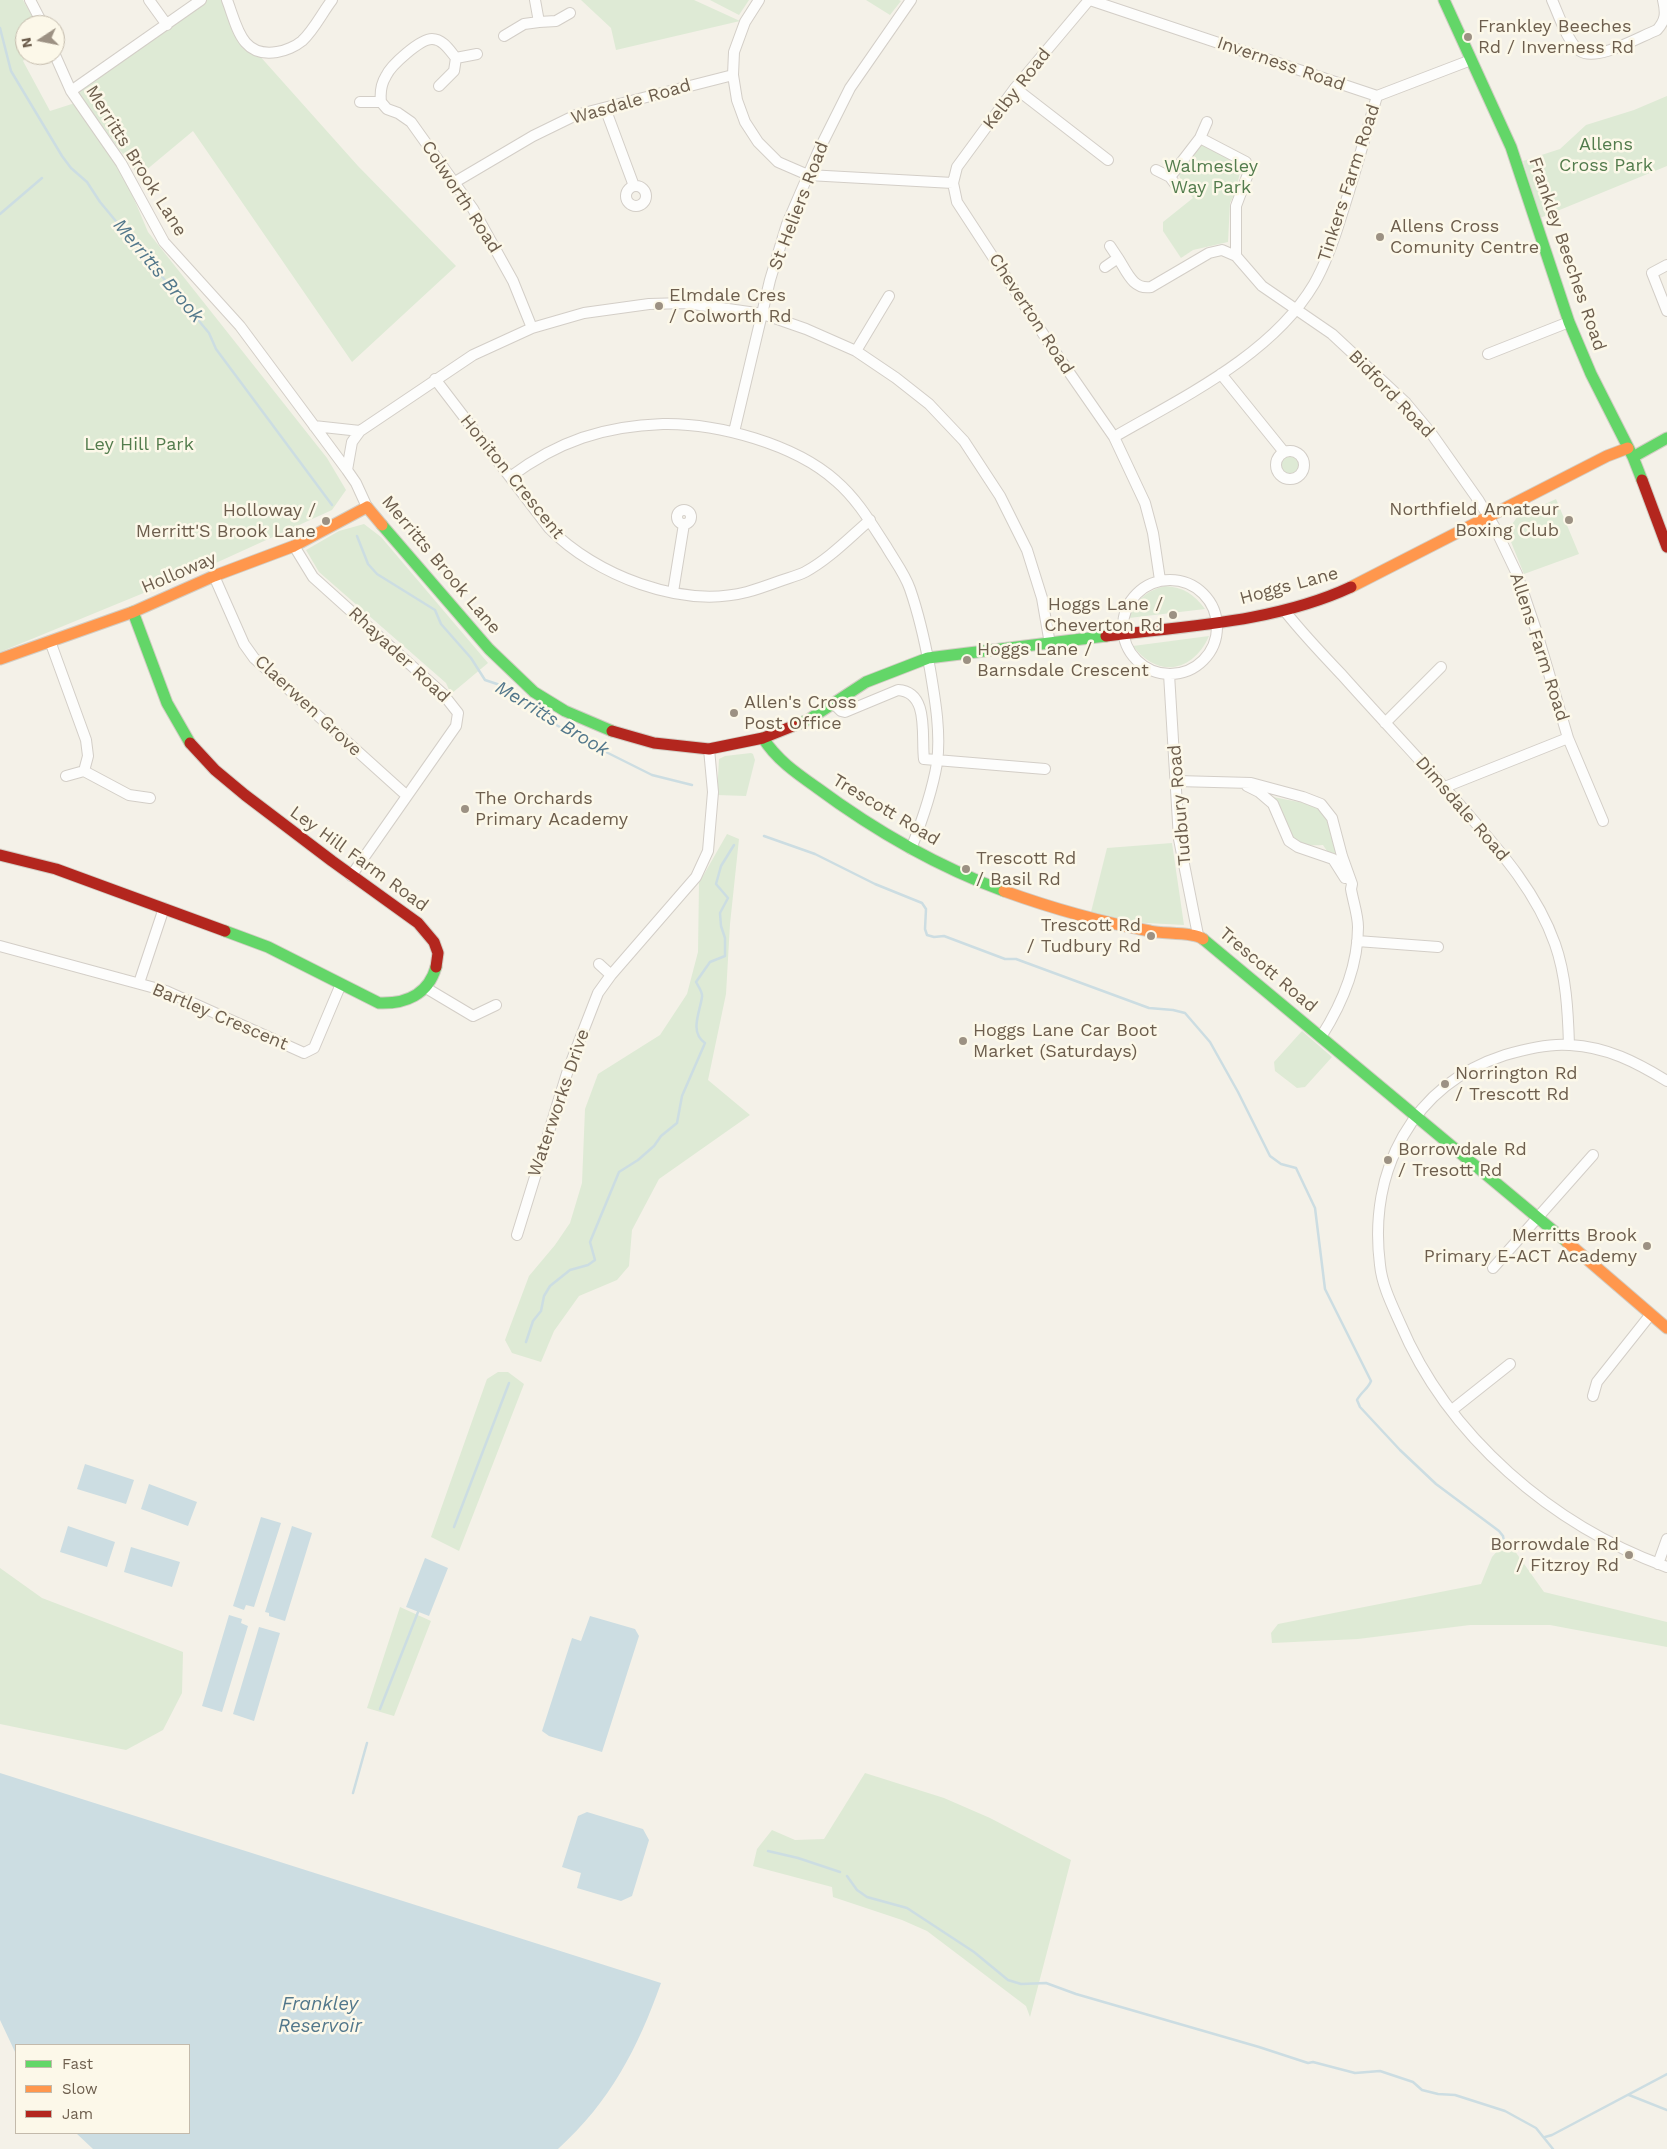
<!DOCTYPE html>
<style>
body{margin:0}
#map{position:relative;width:1667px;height:2149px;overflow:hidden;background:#f4f1e8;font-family:"Work Sans",sans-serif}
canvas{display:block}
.legend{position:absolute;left:15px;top:2044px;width:175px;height:90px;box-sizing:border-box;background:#fcf8e9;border:1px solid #c3baab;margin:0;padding:6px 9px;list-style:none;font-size:15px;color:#6d5e4d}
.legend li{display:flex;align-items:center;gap:10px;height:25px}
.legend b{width:25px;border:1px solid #c3baab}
.north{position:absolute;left:15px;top:15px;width:50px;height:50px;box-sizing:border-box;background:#fcf8e9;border:1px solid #c3baab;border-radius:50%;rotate:259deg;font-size:14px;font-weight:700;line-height:20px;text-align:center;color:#6d5e4d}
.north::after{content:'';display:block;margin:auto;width:18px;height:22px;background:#9c9183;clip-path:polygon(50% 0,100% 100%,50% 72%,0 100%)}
</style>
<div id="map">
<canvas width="1667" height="2149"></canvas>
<ul class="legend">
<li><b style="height:6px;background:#63d668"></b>Fast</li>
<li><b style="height:6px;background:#ff974d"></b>Slow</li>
<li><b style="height:6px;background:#b3261e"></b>Jam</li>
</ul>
<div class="north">N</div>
</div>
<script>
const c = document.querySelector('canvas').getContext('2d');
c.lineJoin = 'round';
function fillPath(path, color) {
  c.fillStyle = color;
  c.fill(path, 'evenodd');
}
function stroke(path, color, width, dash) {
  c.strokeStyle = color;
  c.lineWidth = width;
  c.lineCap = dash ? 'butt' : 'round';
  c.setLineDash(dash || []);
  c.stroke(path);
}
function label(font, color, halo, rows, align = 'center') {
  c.font = font + ' "Work Sans",sans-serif';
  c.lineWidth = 5;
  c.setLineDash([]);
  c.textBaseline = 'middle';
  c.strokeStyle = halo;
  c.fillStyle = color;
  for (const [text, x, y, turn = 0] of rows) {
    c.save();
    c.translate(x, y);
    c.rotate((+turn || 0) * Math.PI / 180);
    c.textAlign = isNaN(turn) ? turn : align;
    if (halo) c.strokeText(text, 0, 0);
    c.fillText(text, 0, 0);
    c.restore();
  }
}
fillPath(new Path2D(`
 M0,0H23L37,25H25V55H28L23,61L50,111L75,103L126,180L148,232L327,458L346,490L332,510L207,567L0,652Z
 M207,0H224C230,14 230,31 240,42C245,47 253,50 258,54L358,166L456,266L352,362L193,131L139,176L77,92Z
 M581,0H694L740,21L616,50L611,28Z
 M710,0H749L739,15Z
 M866,0H899L901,1L890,15Z
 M1667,96V166L1540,218L1523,161L1560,149L1586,125L1634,110Z
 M1199,143L1227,154L1241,167L1236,191L1230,203L1228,242L1193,250L1181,258L1163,231V222L1193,198L1181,182L1179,174Z
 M1281 465a9 9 0 1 1 18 0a9 9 0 1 1-18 0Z
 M1556,499L1579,554L1524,574L1507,532L1517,517Z
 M364,524L381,537L488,663L451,694L446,683L319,572L306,550L339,531Z
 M1165,586C1183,587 1194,594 1205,609L1129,618C1136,600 1146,591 1165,586Z
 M1209,636C1193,672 1158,679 1133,646Z
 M751,753L753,754L755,760L746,796L717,795L719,759L725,756Z
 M1273,797L1319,806L1330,821L1337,854L1327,851L1323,845C1297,847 1292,841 1282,819C1279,812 1274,804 1273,797Z
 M727,834L739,839L730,924L726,994L708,1080L750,1115L659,1179L632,1230L629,1266L617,1280L579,1296L554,1331L541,1362L512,1353L505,1340L529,1276L555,1245L570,1223L582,1183L585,1109L598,1074L660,1035L687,994L698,952L699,883Z
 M1172,843L1184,925L1129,922L1091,912L1107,848Z
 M1302,1031L1332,1057L1305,1087L1297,1088L1275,1071L1274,1062Z
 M498,1372H508L524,1384L459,1551L431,1537L487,1379Z
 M1507,1540L1544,1592L1667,1622V1647L1550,1625H1470L1358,1639L1272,1643L1271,1633L1278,1624L1481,1584L1492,1557Z
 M0,1568L42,1598L183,1652L182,1693L163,1730L126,1750L0,1724Z
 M400,1607L431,1621L394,1716L367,1708Z
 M865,1773L944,1798L990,1818L1071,1860L1030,2017L1026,2006L927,1931L902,1920L833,1897L832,1887L753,1866L757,1849L772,1830L795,1840L824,1839Z`), '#deead5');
fillPath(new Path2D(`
 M85,1464L134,1480L126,1504L77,1489Z
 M149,1484L197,1502L188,1526L141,1509Z
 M261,1517L281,1523L254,1607L246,1605L244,1610L233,1606Z
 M68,1526L115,1542L107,1567L60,1552Z
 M292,1526L312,1533L285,1621L269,1616V1613L265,1612Z
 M131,1547L180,1562L172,1587L124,1572Z
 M425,1558L448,1568L429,1616L406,1607Z
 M229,1615L242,1619L241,1623L248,1626L222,1712L202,1706Z
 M590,1616L635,1629L639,1636L602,1752L549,1736L542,1731L572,1638L581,1641Z
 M259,1627L280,1633L254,1721L233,1714Z
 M0,1773L661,1983C638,2048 610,2102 558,2149H93L76,2133H189V2045H16V2054L0,2020Z
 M587,1812L643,1829L649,1840L632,1896L621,1901L577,1888L581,1873L562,1867L578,1816Z`), '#ccdde2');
stroke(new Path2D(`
 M0,28L11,71L62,156L71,168L87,182L100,202L209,333L216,349L332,505
 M0,214L42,178
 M357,536L368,564L377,574L435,610L441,624L471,658L485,680L506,687L522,702L547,720L608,753L652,775L692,785
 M764,836L815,854L875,884L922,903L926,909L925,929L927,935L934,937L944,936L1005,959H1016L1149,1008L1173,1010L1185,1013L1210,1042L1238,1092L1270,1156L1281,1164L1296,1168L1315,1208L1325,1289L1371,1381C1368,1389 1361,1392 1357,1400L1360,1407L1400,1450L1436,1484L1499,1531L1503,1536L1504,1542
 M526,1342L533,1321L541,1311L544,1296L550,1286L570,1270L588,1265L595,1260L590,1242L619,1172L638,1160L654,1146L661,1136L677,1123L682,1096L705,1043C689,1032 700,1012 702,997C703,992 698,986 696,982L710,962L725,956V938L721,926L720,913L728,898L716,884L721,866L734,845
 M454,1527L509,1383
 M380,1709L418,1612
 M353,1793L367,1743
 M768,1851L798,1858L840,1872
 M847,1876L857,1890L867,1897L907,1908L974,1952L1008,1980L1021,1984L1046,1983L1076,1994L1259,2047L1308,2063L1313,2062L1355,2073L1380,2071L1413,2082L1422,2090L1438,2094L1455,2095L1505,2111L1536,2128L1553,2149
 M1629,2095L1667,2110
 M1545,2137L1552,2135L1667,2074`), '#ccdde2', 2.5);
const street = new Path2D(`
 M30,0L43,25
 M149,0L167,25
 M227,0C237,26 241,58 277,52C285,51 296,46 302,41C314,30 322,13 332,0
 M535,0L539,22L556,21L570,13
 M759,0L745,22L734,52L733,75L737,100L745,122L758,142L778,162L808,175L953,183L957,202L1053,349L1114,437L1145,503L1153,533L1160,580
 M1090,0L1377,96L1471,60
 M1552,0C1558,13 1568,44 1580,51C1597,62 1639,37 1657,30C1666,20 1666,13 1663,0
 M504,36L524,24L539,22
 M55,55L71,91L121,163L164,242L240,326L347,470L356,483L367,507
 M439,86L454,71L456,58
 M1015,88L1108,160
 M71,91L201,0
 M360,102H381L387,109L398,113L411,122L473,209L513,281L532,328
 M381,102C380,93 381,84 386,76C391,65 420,39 432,39C443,39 450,51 456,58L477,54
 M605,108L634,186
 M1200,138L1207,122
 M1156,170L1170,177
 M455,182L533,136L576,115L733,75
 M953,183L957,167L1015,88L1089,0
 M626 196a10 10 0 1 1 20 0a10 10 0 1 1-20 0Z
 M1178,188L1170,177L1200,138L1246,162L1248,174L1236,206V256
 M1110,246L1118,258
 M1667,265L1652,273L1667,311
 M1105,267L1118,258C1127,272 1133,290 1151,287L1209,253L1222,250L1236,256L1262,286L1332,334L1406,403L1431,433L1479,501L1494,526L1517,574L1537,633L1568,738L1445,787
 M856,351L889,296
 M1488,354L1569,322
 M1221,374L1284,452
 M435,379L549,528C595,575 681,609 747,592C758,589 769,585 780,581C788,578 797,576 805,572C829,559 849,538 870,520
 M314,426L360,431
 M734,432L770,280L787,224L818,152L850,88L911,0
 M1114,437C1183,397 1272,355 1314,284C1326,263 1334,240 1341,217C1354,177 1365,137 1377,96
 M1276 465a14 14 0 1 1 28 0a14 14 0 1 1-28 0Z
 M347,470L352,442L360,431L473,355L532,328L584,313L649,304L686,303L763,314L806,329L856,351L896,378L929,404L964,441L1000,496L1027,550L1042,598L1050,644
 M510,477C558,441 604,426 663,424C717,423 795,444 836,481C857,499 871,523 886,546C894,560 905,574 910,589C919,615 925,642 930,669C935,699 941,732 937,763C932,793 922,821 911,849
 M677 517a7 7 0 1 1 14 0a7 7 0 1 1-14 0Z
 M294,546L313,577L443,694L458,713L456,726L351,876
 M214,576L244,644L254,658L406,795
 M1123 627a47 47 0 1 1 94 0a47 47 0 1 1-94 0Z
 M673,592L684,524
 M1284,610C1302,633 1322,654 1342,675C1383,721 1426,766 1467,813C1501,852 1537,893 1555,944C1566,975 1568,1011 1569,1045
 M50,641L86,740L88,756L84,771L129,795L150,798
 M1169,674L1179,839L1198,935
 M833,703L841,711L845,712L898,690C930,692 921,737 924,759L1045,769
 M1385,723L1441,667
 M1568,738L1603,821
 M66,776L84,771
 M1177,781L1251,783L1303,797L1321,804L1332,818L1342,856L1352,884L1351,889C1353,901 1358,915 1358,927C1358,968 1342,1004 1321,1037
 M1247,786L1259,792L1273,804L1289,841L1298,847L1333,859L1345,878
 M1357,941L1438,947
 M0,946L166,991L304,1053L314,1048L341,984
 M599,964L611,975
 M139,983L164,908
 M426,988L473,1016L496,1005
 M1667,1081C1636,1062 1607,1047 1570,1045C1549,1043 1525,1049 1505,1055C1412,1085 1368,1171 1380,1265C1382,1285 1392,1305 1400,1323C1448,1437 1553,1526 1667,1567
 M517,1235L568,1070L598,993L611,975L696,877L708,851L713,792L709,749
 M1493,1268L1593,1155
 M1593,1396L1597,1382L1651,1314
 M1452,1410L1510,1364
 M1658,1564L1667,1539`);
const fast = new Path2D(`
 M1444,0L1511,147L1569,322L1591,374L1633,457L1642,480
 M1633,457L1667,438
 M382,525L489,649L534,692L565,711L612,731
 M133,612L167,703L190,743
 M793,726L808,720L866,682L928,658L1106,636
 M763,738C776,759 796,773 816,787C874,830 936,866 1004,891
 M225,931L268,947L379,1003C405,1004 428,995 436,967
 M1203,939L1567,1242`);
const slow = new Path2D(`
 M1351,587L1607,456L1628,448
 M0,659L133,612L214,576L294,546L367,507L382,525
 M1004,891C1051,908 1100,922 1150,931C1163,934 1195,932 1203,939
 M1567,1242L1667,1328`);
const jam = new Path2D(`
 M1642,480L1667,547
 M1106,636C1187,626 1276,622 1351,587
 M612,731L654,743L709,749L763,738L793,726
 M190,743L215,770L245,795L332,861L418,923L434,942L438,953L436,967
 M0,855L56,869L225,931`);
stroke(street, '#d3cec7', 12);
stroke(fast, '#d2cdc4', 13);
stroke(slow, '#d2cdc4', 13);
stroke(jam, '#d2cdc4', 13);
stroke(street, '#fdfdfc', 10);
stroke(fast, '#63d668', 11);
stroke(slow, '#ff974d', 11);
stroke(jam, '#b3261e', 11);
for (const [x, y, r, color] of [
 [1468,37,5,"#9c9183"],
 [1380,237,5,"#9c9183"],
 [659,306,5,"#9c9183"],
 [1569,520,5,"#9c9183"],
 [326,521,5,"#9c9183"],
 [1173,615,5,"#9c9183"],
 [967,660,5,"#9c9183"],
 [734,713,5,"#9c9183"],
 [465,809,5,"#9c9183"],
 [966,869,5,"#9c9183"],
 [1151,936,5,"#9c9183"],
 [963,1041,5,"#9c9183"],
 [1445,1084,5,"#9c9183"],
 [1388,1160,5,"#9c9183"],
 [1647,1246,5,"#9c9183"],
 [1629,1555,5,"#9c9183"]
]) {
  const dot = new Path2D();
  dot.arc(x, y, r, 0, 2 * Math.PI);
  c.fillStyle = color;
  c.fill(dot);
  stroke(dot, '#fcf8e9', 2);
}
label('18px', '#6d5e4d', '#fcf8e9', [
 ["Frankley Beeches",1478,27],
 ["Rd / Inverness Rd",1478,48],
 ["Allens Cross",1390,227],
 ["Comunity Centre",1390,248],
 ["Elmdale Cres",669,296],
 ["/ Colworth Rd",669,317],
 ["Northfield Amateur",1559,510,"right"],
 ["Boxing Club",1559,531,"right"],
 ["Holloway /",316,511,"right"],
 ["Merritt'S Brook Lane",316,532,"right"],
 ["Hoggs Lane /",1163,605,"right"],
 ["Cheverton Rd",1163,626,"right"],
 ["Hoggs Lane /",977,650],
 ["Barnsdale Crescent",977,671],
 ["Allen's Cross",744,703],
 ["Post Office",744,724],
 ["The Orchards",475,799],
 ["Primary Academy",475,820],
 ["Trescott Rd",976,859],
 ["/ Basil Rd",976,880],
 ["Trescott Rd",1141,926,"right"],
 ["/ Tudbury Rd",1141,947,"right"],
 ["Hoggs Lane Car Boot",973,1031],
 ["Market (Saturdays)",973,1052],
 ["Norrington Rd",1455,1074],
 ["/ Trescott Rd",1455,1095],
 ["Borrowdale Rd",1398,1150],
 ["/ Tresott Rd",1398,1171],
 ["Merritts Brook",1637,1236,"right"],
 ["Primary E-ACT Academy",1637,1257,"right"],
 ["Borrowdale Rd",1619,1545,"right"],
 ["/ Fitzroy Rd",1619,1566,"right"]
], 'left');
label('18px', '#6d5e4d', '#fcf8e9', [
 ["Inverness Road",1281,64,19],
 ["Kelby Road",1017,89,-52],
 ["Wasdale Road",631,102,-16],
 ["Merritts Brook Lane",136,161,58],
 ["Tinkers Farm Road",1349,183,-72],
 ["Colworth Road",461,197,57],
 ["St Heliers Road",799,206,-69],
 ["Frankley Beeches Road",1567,254,71],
 ["Cheverton Road",1031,314,57],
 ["Bidford Road",1391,394,46],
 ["Honiton Crescent",512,477,51],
 ["Merritts Brook Lane",441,565,50],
 ["Holloway",179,573,-23],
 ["Hoggs Lane",1289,586,-15],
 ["Allens Farm Road",1539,647,72],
 ["Rhayader Road",399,655,43],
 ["Claerwen Grove",308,706,43],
 ["Tudbury Road",1180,805,-95],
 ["Dimsdale Road",1462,809,49],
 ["Trescott Road",886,810,31],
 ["Ley Hill Farm Road",359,859,36],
 ["Trescott Road",1268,970,40],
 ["Bartley Crescent",220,1017,23],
 ["Waterworks Drive",559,1103,-71]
]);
label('18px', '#537c4d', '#fcf8e9', [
 ["Allens",1606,145],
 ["Cross Park",1606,166],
 ["Walmesley",1211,167],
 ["Way Park",1211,188],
 ["Ley Hill Park",139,445]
]);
label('italic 19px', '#52778b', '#fcf8e9', [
 ["Merritts Brook",158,271,50],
 ["Merritts Brook",552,719,31],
 ["Frankley",320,2004],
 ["Reservoir",320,2026]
]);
</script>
